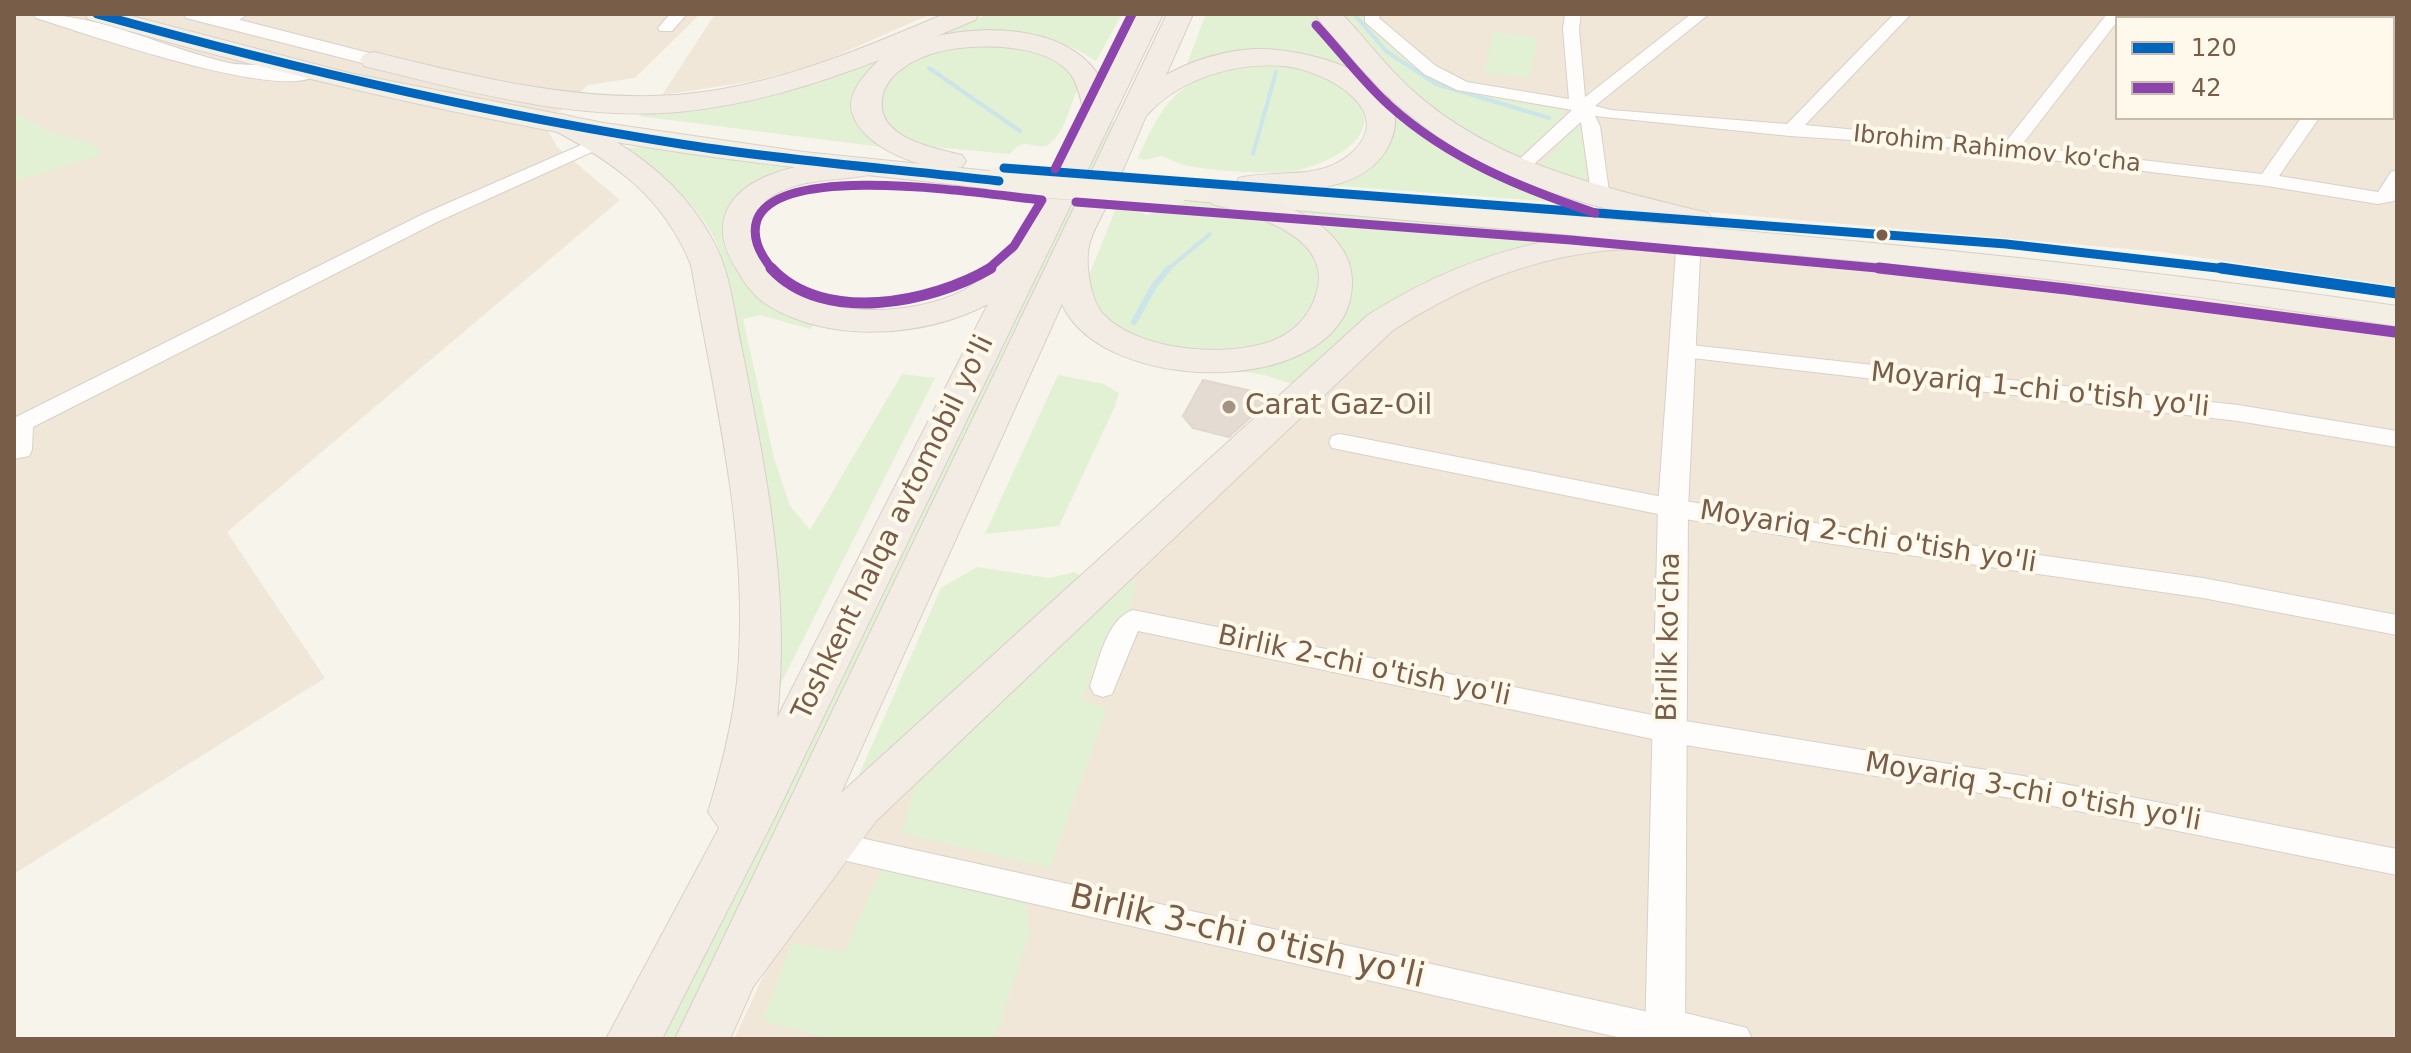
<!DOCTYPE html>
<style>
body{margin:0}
#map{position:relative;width:2411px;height:1053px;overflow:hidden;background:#f7f4eb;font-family:"DejaVu Sans",sans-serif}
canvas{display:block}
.frame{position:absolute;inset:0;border:16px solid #785d49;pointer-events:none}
.legend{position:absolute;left:2115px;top:16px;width:280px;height:104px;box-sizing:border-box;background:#fff9ec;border:2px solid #c9bbab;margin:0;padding:10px 14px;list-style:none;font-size:24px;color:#785d49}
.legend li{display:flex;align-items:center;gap:16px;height:40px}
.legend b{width:40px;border:2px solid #c9bbab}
</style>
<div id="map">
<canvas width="2411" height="1053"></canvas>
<div class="frame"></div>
<ul class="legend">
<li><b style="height:10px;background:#0065bd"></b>120</li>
<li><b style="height:10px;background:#8e44ad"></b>42</li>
</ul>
</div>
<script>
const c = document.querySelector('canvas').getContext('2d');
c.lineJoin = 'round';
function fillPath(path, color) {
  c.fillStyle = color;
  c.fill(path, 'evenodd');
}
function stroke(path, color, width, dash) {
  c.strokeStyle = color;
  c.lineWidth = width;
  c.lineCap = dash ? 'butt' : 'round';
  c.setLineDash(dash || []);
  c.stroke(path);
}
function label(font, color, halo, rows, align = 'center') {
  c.font = font + ' "DejaVu Sans",sans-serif';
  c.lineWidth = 8;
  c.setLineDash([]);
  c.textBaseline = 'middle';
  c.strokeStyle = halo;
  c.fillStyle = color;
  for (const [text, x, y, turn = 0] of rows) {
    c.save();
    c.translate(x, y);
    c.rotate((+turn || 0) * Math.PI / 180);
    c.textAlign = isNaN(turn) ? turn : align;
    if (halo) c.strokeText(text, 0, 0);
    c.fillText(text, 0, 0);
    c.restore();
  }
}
fillPath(new Path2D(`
 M14,14H700L635,78L588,85L545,125L557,147L620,200L227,532L325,678L14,874Z
 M715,14H931L815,65L749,82L662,95Z
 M1337,14H2397V286L2162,252L1673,209L1502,156ZM2117,18H2393V118H2117Z
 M1659,242L2024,276L2397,325V1039H734L767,968L820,874L1373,343L1442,294L1511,264Z`), '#f1e7d8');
fillPath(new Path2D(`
 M989,14H1122L1096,61L1076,49L1033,34L981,32L867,77L889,148L639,116L641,110L855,68Z
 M1206,14H1314C1365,72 1412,131 1483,164C1524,183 1569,193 1612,206L1325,185L1385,150L1352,73L1210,58L1187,64Z
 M1337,14H1371L1466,91L1566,107L1561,119L1545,136L1520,154L1502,156L1424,108Z
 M1494,32L1538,38L1529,78L1484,72Z
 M1009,42L1061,58L1081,83C1069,102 1068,130 1049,144C1037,153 1026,133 1010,154L924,146L875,120L872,94L892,70L945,46Z
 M1238,64C1274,65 1314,64 1345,85C1349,88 1353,95 1356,99C1388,140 1319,168 1287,172C1264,174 1200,171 1178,163C1172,161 1168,158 1162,156L1144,160L1138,158C1166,98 1174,85 1238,64Z
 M14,112L51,132L93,144L104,154L14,182Z
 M1107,121L1117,122L677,1039H658Z
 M1580,123L1584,124L1587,185L1536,170Z
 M651,147L809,169L729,221L817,320L810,329L760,315L743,319L774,458L790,506L810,530L902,374L935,378L779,687L729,294C725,278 723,260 717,244C698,201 658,171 618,148Z
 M1167,200L1225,204L1295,231L1319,256L1325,290C1318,300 1312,313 1304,321C1263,358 1192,358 1143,339C1128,333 1113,325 1098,318L1088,278L1119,201L1147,215L1160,211Z
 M1289,209L1595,233L1518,249L1300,387L1265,375L1238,371C1284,361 1365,327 1349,268Z
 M1058,375L1104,384L1119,393L1115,406L1059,526L985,534Z
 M977,567L1049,578L1075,572L1087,582L844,809L941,588Z
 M1128,579L1137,586L1128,611L1100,651L1082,699L1107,709L1050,868L902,833L921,760Z
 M883,865L1025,899L1030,933L995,1039H833L762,1021L792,943L844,952Z`), '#e2f0d4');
stroke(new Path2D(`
 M1354,14L1386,51L1436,84L1549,118
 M929,68L1020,131
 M1253,154L1276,72
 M1167,270L1210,234`), '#cbe5e9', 4);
stroke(new Path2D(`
 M1134,322L1154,286L1169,268`), '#cbe5e9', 6);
const building = new Path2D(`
 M1203,380L1274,396L1229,437L1193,428L1183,416Z`);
fillPath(building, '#e4dcd2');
stroke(building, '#e1d7cd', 2);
const minor = new Path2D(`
 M228,14H248L230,26H218V20Z
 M670,14H687L672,31H660L658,28Z
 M1365,14H1381L1379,18L1436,66L1467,82L1569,99L1563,29L1565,14H1581L1579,29L1585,97L1691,14H1709L1595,106L1611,110L1787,124L1894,14H1911L1805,125L2004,144L2107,14H2123L2021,146L2262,174L2301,118H2319L2279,176L2378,192L2391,172L2397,170V196L2394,201L2378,204L2267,186L1927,145L1790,136L1595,116L1600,126L1610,199L1601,205L1592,199L1581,122L1524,173L1518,174L1509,169L1572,110L1457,90L1424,74L1365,22Z
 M2283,14H2308L2313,18H2288Z
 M2373,14H2389L2386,18H2370Z
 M2393,39L2397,40V50L2393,49Z
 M597,138L606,143L603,147L437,222L33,427L32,450L29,456L14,459V418L423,214Z
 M1682,344L2238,405L2397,431V447L2238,421L1675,356L1671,351L1675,346Z
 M1340,434L1673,499L1833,526L2203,578L2397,615V635L2203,598L1833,544L1673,517L1332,448L1329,442L1332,436Z
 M1133,610L1667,718L2023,776L2397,849V875L2023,800L1667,742L1138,631L1112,694L1103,697L1094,694L1090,686C1099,662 1106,619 1133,610Z
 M829,831L1653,1013L1665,1008L1747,1028L1752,1039H1626L829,857L819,853L814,844L819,835Z`);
const tertiary = new Path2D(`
 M33,14C101,14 164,48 229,63C247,67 310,63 318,73C291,106 78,31 36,18Z
 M183,14H217L381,56L384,60L374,66L186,18Z
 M1689,229L1698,231L1701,236L1688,508L1685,1039H1645L1658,508L1677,236L1680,231Z`);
const primary = new Path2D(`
 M85,14H124L349,73L604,123L804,152L999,172L1009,175L1014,181L1009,187L999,190C897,177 794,169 692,154C487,124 286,77 88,19Z
 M1173,183C1582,217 1991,246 2397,306V326L2200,297L2014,275L1163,198L1158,192L1163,186Z`);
const trunk = new Path2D(`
 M944,14H979L975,20L937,36C991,24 1073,27 1102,81L1137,14H1163L776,815L662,1039H606L719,828L708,812C721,769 732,727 737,682C751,543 715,401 691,265C663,196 615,163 552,129L547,123L552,117L562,114L572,117C629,146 681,181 712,239C731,272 734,313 742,350C766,471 791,594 777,718L988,304C925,337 832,344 769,306C755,298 745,284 737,270C703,217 735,183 788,169C815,161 851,154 879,161L883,167L879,173C843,182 805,176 772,196C759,204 753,217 756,232C770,319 888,322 954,295C975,286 992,271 1007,255L1015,253L1085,116C1081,102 1079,86 1071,75C1047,41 966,42 931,54C913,60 891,72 884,91C869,136 929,147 962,155L966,161L962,167C929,175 855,146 851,107C850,89 867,72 879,60C814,85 747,106 678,112C572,121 466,91 364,66L360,60L364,54L374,52C472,76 573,102 676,95C769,88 858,51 944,14Z
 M1167,14H1193L1166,75C1192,60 1224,51 1254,49C1301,47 1424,75 1389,145C1377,169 1355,180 1330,186C1303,193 1267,199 1239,192L1235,185L1239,178C1275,169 1318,181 1349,155C1402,111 1324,70 1284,66C1236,62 1180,78 1147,115C1143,121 1140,131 1137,137C1127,161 1116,185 1105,209C1100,219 1093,231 1090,242C1084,261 1090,302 1105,316C1141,351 1226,358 1272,341C1294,332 1308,318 1316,295C1336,236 1253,215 1212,204L1207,197L1212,190C1237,184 1288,205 1310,218C1332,232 1352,254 1352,281C1354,398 1104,399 1062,304L841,793L1368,315C1473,249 1561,231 1683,227C1544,196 1446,168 1350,56C1339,42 1325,29 1315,14H1342C1366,39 1387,68 1413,91C1496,165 1603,187 1708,213L1713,220L1708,227L1699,229L1705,236L1700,243C1669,251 1635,247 1602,251C1524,260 1458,288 1392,331L876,821L753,987L730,1039H675Z`);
stroke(minor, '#d7d1c9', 2);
stroke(tertiary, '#d7d1c9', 2);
stroke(primary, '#d9d1c9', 2);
stroke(trunk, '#d9d1c9', 2);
fillPath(minor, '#fefdfc');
fillPath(tertiary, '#fefdfc');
fillPath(primary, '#f3efe5');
fillPath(trunk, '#f2ece4');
const primaryBridge = new Path2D(`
 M999,181L1173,192`);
stroke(primaryBridge, '#d9d1c9', 29, []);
stroke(primaryBridge, '#f3efe5', 28);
stroke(new Path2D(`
 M97,14C291,68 487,114 687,145C790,161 895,169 999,181
 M1004,168L2006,244L2235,270`), '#0065bd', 9);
stroke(new Path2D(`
 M2221,268L2397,293`), '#0065bd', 11);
stroke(new Path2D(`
 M1316,25C1341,52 1363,82 1390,106C1449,159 1521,188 1595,213
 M1055,169L1132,14
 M1076,202L1571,240L1899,270
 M773,270C761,256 751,238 757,220C780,160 989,195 1042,200L1014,246L987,270`), '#8e44ad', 9);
stroke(new Path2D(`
 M771,268C823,325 932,303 991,268
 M1879,268L2066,289L2395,332`), '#8e44ad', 11);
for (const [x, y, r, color] of [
 [1882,235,7,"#785d49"],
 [1229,407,8,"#a49282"]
]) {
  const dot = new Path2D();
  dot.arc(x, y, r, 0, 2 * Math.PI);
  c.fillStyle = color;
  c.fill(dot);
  stroke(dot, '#fff9ec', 3);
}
label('24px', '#785d49', '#fff9ec', [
 ["Ibrohim Rahimov ko'cha",1997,150,6]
]);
label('28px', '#785d49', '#fff9ec', [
 ["Moyariq 1-chi o'tish yo'li",2040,391,6],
 ["Toshkent halqa avtomobil yo'li",894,528,-64],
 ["Moyariq 2-chi o'tish yo'li",1868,538,9],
 ["Birlik ko'cha",1670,637,-89],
 ["Birlik 2-chi o'tish yo'li",1364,667,12],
 ["Moyariq 3-chi o'tish yo'li",2033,793,10]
]);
label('28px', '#785d49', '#fff9ec', [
 ["Carat Gaz-Oil",1245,407]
], 'left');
label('34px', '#785d49', '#fff9ec', [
 ["Birlik 3-chi o'tish yo'li",1247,938,13]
]);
</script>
